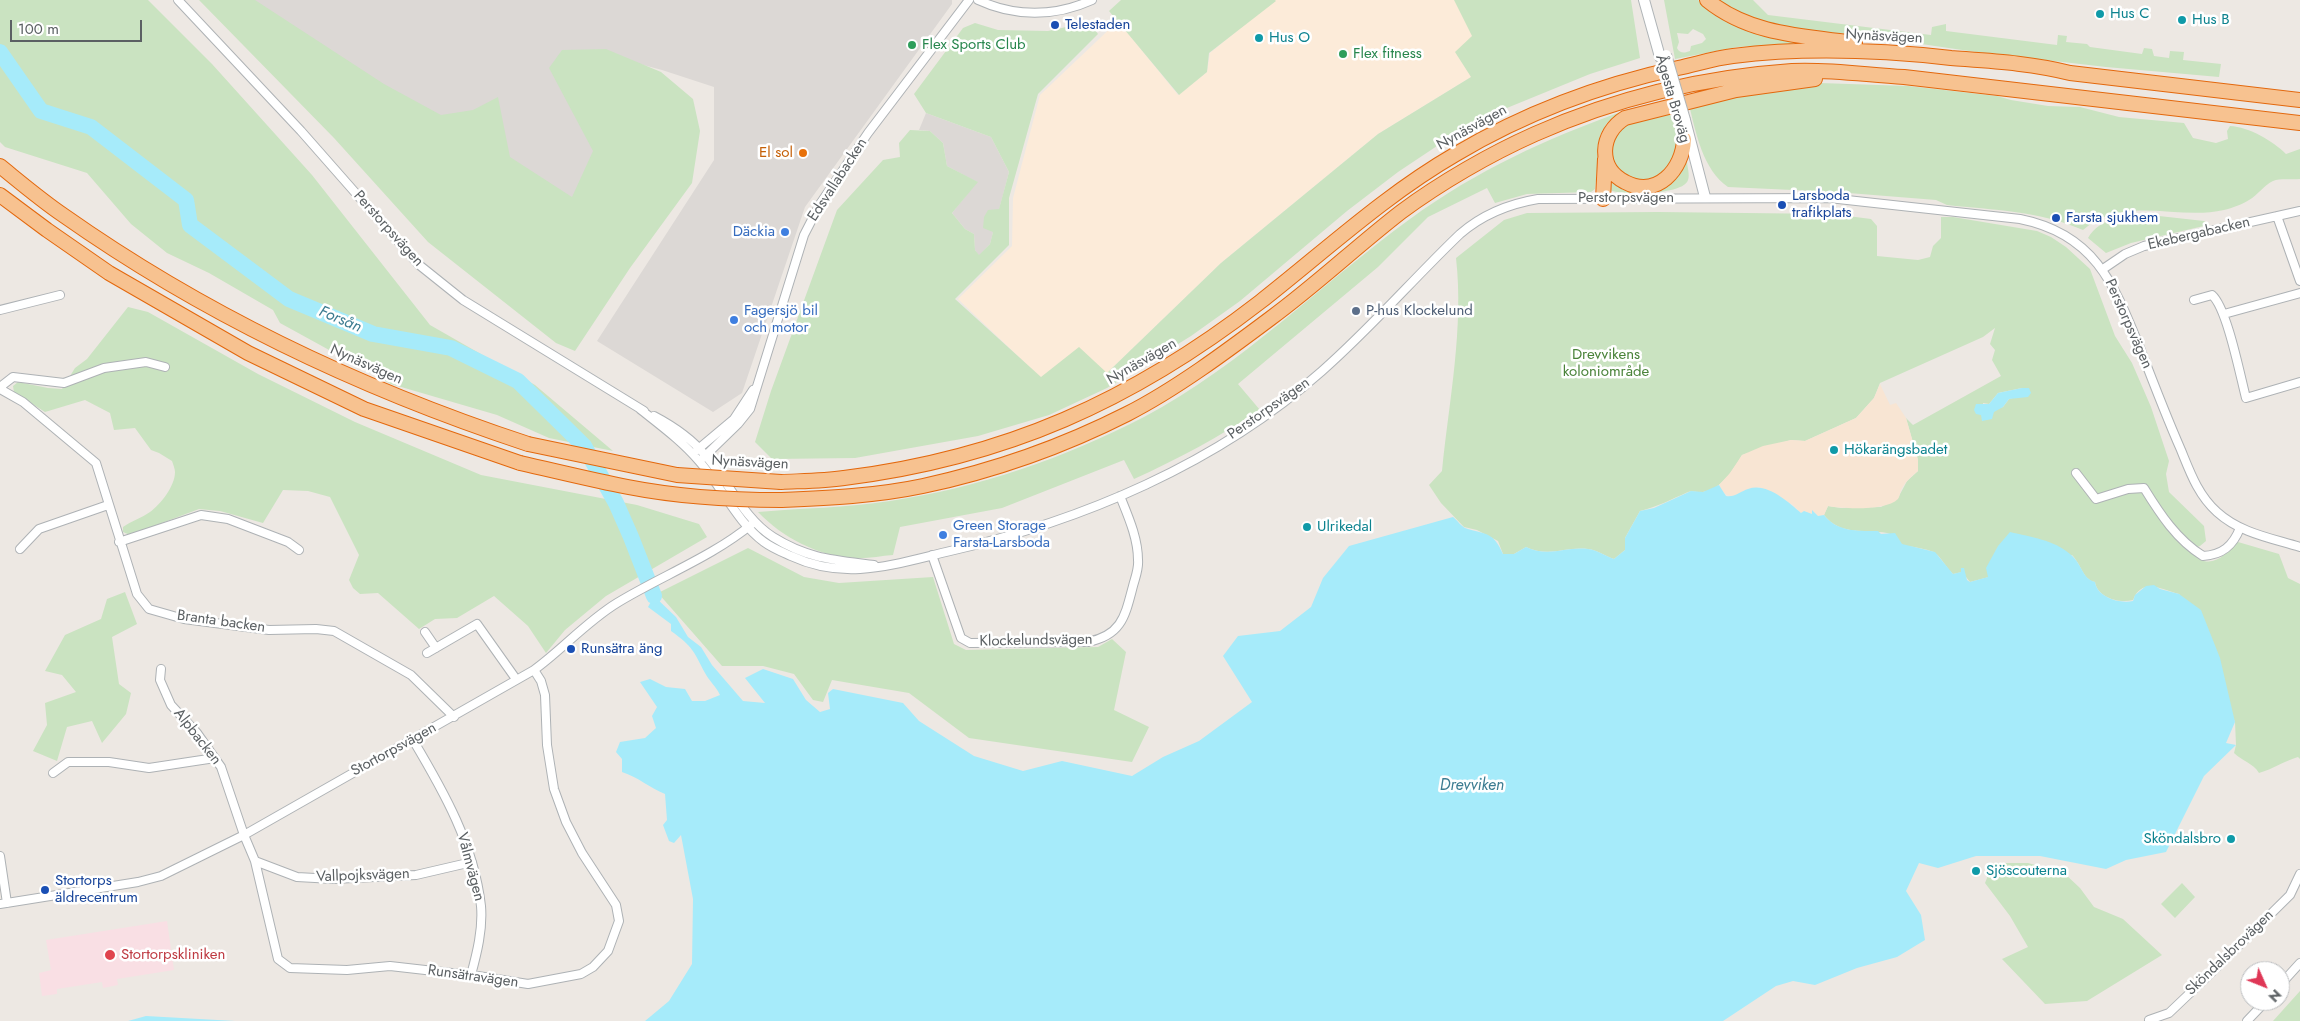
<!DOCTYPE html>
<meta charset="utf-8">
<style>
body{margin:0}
#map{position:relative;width:2300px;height:1021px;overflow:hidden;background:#ede8e3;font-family:Jost,sans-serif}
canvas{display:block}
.north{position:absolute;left:2240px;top:961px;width:50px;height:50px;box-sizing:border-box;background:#fff;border:1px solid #bdbfc1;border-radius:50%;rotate:134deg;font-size:14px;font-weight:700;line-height:20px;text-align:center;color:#5b6063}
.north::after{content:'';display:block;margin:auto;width:18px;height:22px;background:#df3756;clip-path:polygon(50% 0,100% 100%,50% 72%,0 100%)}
.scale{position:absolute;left:10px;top:20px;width:132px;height:22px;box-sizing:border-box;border:2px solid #5b6063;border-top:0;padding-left:6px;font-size:15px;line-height:18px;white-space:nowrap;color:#5b6063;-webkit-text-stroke:4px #fff;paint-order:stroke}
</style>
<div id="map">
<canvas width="2300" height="1021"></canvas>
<div class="north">N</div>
<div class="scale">100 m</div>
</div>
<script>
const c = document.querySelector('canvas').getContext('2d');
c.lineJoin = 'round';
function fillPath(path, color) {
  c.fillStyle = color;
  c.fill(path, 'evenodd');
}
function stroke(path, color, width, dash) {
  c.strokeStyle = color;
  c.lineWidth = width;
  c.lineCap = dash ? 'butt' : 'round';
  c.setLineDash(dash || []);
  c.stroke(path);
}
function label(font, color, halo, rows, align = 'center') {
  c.font = font + ' Jost,sans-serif';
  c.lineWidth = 5;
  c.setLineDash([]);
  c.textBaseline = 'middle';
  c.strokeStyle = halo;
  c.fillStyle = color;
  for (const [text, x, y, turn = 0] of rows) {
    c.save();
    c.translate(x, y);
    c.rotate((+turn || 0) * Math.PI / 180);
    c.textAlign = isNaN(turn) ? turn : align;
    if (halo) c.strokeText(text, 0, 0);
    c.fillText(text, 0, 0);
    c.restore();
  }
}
fillPath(new Path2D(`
 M1275,0H1531L1471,77L1378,134L1221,263L1107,373L1040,377L958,299L1012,246L1013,198L1040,95L1118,21L1178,95L1207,72L1210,53Z`), '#fcebd9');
fillPath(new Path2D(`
 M252,0H952V4L805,207L742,393L713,412L597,341L714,160V87L662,70L591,51L594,151L572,199L444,117L388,90Z
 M926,113L991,137L1009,172L990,244L979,256L975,250L974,234L965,229L952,213L977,182L947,166L943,143L930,131L919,130Z`), '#dcd8d5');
fillPath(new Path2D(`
 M167,921L174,970L117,979L118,985L103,988L102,982L57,989V994L42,996L39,973L51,970L46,940Z`), '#f9dfe4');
fillPath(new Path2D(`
 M0,0H148L212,64L312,175L430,325L535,385L613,451L549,438L497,415L391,384L280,323L273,310L209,273L167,253L131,224L87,173L5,147L0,142Z
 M199,0H255L384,84L441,115L473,110L498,97L510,157L572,197L593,151L549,68L562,50L606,49L661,72L693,99L700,131L692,183L630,268L575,351L556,343L428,242L334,138Z
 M1121,0H1275L1276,1L1209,53L1207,72L1179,95L1109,11Z
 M1454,0H1631L1640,58L1590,74L1502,110L1455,134L1398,172L1347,211L1240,301L1191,336L1107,388L1049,415L978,436L855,458L772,459L755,442L771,391L837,210L883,160L900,157L899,143L910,130L930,131L943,143L947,166L978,182L952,213L965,229L974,234L975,250L979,255L990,244L993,232L983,228L984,217L988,210L999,209L1009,172L991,137L926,113L914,94L963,28L975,23L998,30L1048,31L1089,22L1098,34L1038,94L1009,198V245L955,299L1041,377L1079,347L1107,373L1221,263L1378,134L1471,77L1455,52L1472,36Z
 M1664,0H1698C1734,33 1767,36 1813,43L1737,47L1675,59ZM1693,29L1703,34L1706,39L1702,43L1691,46L1690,51C1685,53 1680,54 1677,48L1679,42L1677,33L1688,34Z
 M1714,0H1753L1768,15L1931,35L1932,27L1946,24V31L2057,45L2058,35L2067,36L2066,42L2087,44L2090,47L2142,54L2144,48L2152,49L2154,56L2169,58L2170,51L2184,52L2183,60L2221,64L2219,77L2106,67L1976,52L1853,34L1818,33L1750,22Z
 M1820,83L1908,86L1997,96L2011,100L2048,106L2080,107L2119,117L2184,123L2193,138L2216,143L2228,139L2227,131L2230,126C2249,127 2273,141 2286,154L2300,149V179C2292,180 2280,178 2273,181C2264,185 2258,195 2249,200C2243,204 2232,208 2224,210C2177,221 2125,194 2083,230C2040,211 1993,210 1947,205L1936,200L1836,192L1728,187C1703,170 1696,133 1689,105Z
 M1668,110C1672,120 1679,132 1679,143C1678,168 1650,191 1627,179C1621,176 1615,167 1610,163L1611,136L1622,123Z
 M1623,111L1607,123L1601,133L1595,189L1591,192L1527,194L1495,203L1487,188L1428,217L1378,267L1238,384L1260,410C1219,437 1178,459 1134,479L1124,460L1002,508L900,527L893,555C880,556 867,559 854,558C818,556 783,538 758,512C802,508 846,508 890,501C978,488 1065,458 1144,417C1242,365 1321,284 1410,219C1479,169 1544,140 1623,111Z
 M1687,161C1687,166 1690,175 1688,180C1684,195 1621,196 1610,190L1607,174L1634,190Z
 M1658,212L1832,214L1871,219L1877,226V256L1918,260L1930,257L1933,246L1941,238V217H1953L2037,231L2051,237L2066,247L2090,269L2115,336L2132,363L2151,407L2169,461L2166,474L2169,492L2204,526L2206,541L2200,546L2190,550C2208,573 2223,557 2238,542L2279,554L2288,578L2300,584V759L2298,757C2284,761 2273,769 2259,773C2253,763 2242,761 2234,753L2236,745L2235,722L2179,594C2161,589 2142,577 2133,600C2119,604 2097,597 2095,582C2083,580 2081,564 2072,555L1970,582L1962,572L1953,574C1946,568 1942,558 1935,553C1932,550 1911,546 1906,546C1898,544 1894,534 1887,533C1865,529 1840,536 1824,515L1828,506L1841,508L1881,507L1898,498L1907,481L1918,471V460L1906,418L1913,425L2001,376L1992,360L1995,350L1990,344L1995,328L1983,337L1880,383L1874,398L1856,418L1805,441L1791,440L1742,455C1733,470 1723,488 1703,492C1697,493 1693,490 1688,492C1672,499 1657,507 1640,511L1625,538V550L1614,559C1605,556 1597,550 1588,549C1566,546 1549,558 1526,547L1514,554H1503L1498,541L1477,530L1464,527L1441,503L1429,485L1442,471C1449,401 1464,328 1456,258L1504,220L1527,213ZM2022,388L2016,397L2009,399L2003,407L1998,408L1982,421L1983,403L1989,404L1998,393Z
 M2150,215L2204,221L2208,225L2131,243L2106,253L2088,238C2100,217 2128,215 2150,215Z
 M128,307L148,312L258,374L355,422L481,475L637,505L699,524L707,537L606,596L565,630L546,653L528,626L494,596L457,618L435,619L419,629L378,593L360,594L353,588L349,580L359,555L330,497L308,491L283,490L263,523L220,511L199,509L130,535L123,532V527C131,521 142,518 150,512C161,504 175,486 175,472C175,469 173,464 172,461L159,453L151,450L135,428L114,430L110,413L85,400L45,412L14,392L13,386L18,382L48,388L62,389L75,368L87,359Z
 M748,548L804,577L839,583L933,577L954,644L966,650L1098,647L1112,639L1126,652L1114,710L1149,727L1132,762L969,738L909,693L832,680L823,702L813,700L794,674L763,666H722L658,593Z
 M125,592L137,624L112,637L119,684L131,693L126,714L102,743L92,721L67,727L57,761L33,751L47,725L45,703L76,692L62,675L45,671L65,635L101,619L107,599Z
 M1993,863H2028L2064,873L2080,888L2094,907L2123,919L2162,955L2087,1001L2045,1004L2002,959L2028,947L2010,916L1985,883Z
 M2182,883L2195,897L2175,918L2161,904Z
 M2300,991V1021H2273Z`), '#cae3c1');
fillPath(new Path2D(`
 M1880,384L1890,405L1896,403L1906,418L1918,460V471C1912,476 1906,481 1902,488C1900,491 1900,496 1898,499C1886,511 1844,509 1828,506L1824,515L1818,516L1812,510V514L1804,511L1801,513L1792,504L1759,487C1743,492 1727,505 1719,485L1730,473L1742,455L1763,446L1791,440L1805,441L1856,418L1874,398Z`), '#f8e5d3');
fillPath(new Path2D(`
 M2022,388H2029L2031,393L2028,397L2009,399L2003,407L1994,412L1992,419L1982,421L1981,415L1976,414L1974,410L1976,404H1989L1998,393Z
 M1719,485L1726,496C1734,498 1741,491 1748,489C1767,482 1788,502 1801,513L1804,511L1812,514V510L1818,516L1824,515C1837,532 1858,531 1878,531L1881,534L1895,533L1902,544L1935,552L1953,574L1961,572V568H1964L1967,580L1970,582L1988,577L1986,568L1998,546L2010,532C2031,537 2054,540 2070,554C2082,563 2082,579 2095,582C2097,597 2119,604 2133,601L2135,595L2146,586L2154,585L2160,589L2179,594L2201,610L2220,658L2235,722L2226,743L2236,745L2204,776L2166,852L2126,860L2106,869L2040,856H1976L1938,868L1919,863L1906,891L1921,915L1925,940L1897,957L1857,968L1815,985L1793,981L1776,986L1723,1021H645L669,1001L692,964L693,899L681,835L674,843L669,841L663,825L667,820L665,794C650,788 638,777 622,772V759L616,752L620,742L645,738L656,728L652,716L657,707L640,682L650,679L666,687L685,689L692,701H705L720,695C716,686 709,681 705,673C693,650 693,647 671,631V624L648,607L654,596L676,617L688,637L701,647L712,665L743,701L765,703L745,678L763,669L793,679L806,700L820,712L830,709L828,693L833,689L903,703L919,721L974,756L1023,771L1062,761L1132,776L1163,757L1199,741L1252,702L1223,656L1238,636L1280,631L1311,607L1323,578L1349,546L1453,517C1457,520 1461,526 1465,528C1486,535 1493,531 1503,554H1514L1526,547C1549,558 1566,546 1588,549C1597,550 1605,556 1614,559L1625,550V538L1640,511L1654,508L1691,491L1703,492Z
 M146,1016L235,1021H128Z`), '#a6ebfa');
stroke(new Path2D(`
 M0,52L41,111L91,127L186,200L190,225L289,299L373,334L451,348L518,381L584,446L616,503L631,537L654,596`), '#a6ebfa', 16);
const minor = new Path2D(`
 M178,0L301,131L418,264L463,300L644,411
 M978,0C1014,17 1055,17 1092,0
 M2277,216L2300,281
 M2103,269L2125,254L2144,246L2300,211
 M2194,300L2212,295C2227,308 2240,375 2246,398L2300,382
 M0,310L60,295
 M2224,314L2300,293
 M0,387L13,377L64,383L104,368L146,362L165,367
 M0,389L23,402L96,463L137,594L149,609L184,619L269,630L316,629L334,631L411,675L454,717
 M640,409C660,425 682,441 699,461C722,487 737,522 764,542C772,548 782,552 791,556C845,581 891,565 946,552C1082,521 1217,464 1322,371C1371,328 1413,279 1460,234C1483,214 1508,204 1538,199L1829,198L2020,219C2095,234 2114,284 2140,348C2153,382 2166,416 2181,450C2190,472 2198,495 2217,512C2240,533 2271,538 2300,547
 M654,416C673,426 691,438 705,455C728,480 743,518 773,537C808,559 835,560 874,565
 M697,450L734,419L753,390
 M703,458L738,424L750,409L804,235L820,204L868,133L969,0
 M2076,473L2096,499L2128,489L2144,488C2160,514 2177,540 2203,556C2222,555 2233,546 2240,528
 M119,542L201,515L228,519L288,542L299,550
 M20,549L39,529L108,505
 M932,555L961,638L970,643L1088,642C1122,635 1125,616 1133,586C1135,578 1139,569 1138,560C1138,538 1128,516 1120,496
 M425,632L436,648
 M427,653L477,624L516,679
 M161,669L160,680L171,705L197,733L221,767L244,835L255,861L278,959L290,968L347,970L390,966L478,976L528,984L581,974L593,967L608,951L619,921L616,905L582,853L566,822L554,789L547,745L545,695L541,681L534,670
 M413,740C444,792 474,845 481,906C483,929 477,953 471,975
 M53,773L68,762H109L149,768L215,758
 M0,856L7,903
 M255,861L297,877L333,879L416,875L472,862
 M0,904L138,882L161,876L244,835L534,670C563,649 586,622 617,603C661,576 712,557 752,524
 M2280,985L2300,963
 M2149,1020L2169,1013L2210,974L2290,895L2300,874
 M2247,1021L2266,1001`);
const secondary = new Path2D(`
 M1644,0L1660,57
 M1685,120L1705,197`);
const motorway = new Path2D(`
 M1707,0C1750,35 1803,36 1855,43
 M1684,139C1683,169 1657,199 1625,182C1597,168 1600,133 1625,118L1736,90L1815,79
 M0,166C21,183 41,200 63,215C205,315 364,390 528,444
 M0,195L47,230L109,273L248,353L364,409L520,463
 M1603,199L1605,159
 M781,482C802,481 824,481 844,478C1005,458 1132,401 1260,302C1325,251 1385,195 1456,154C1525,113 1600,85 1678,68C1697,64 1715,58 1733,56C1806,47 1879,50 1951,58C1990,61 2031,63 2070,73L2300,100
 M781,500C828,498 876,496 923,486C993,471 1062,447 1127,414C1176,389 1227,351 1271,318C1316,285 1357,246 1401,212C1440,183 1490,154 1535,134C1616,98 1704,77 1792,71C1829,69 1867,75 1904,77L2300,123`);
stroke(minor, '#aeb2b5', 10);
stroke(secondary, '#afb4b7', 12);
stroke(motorway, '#e3680d', 16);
stroke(minor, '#fff', 8);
stroke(secondary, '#fff', 10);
stroke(motorway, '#f7c290', 14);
const secondaryBridge = new Path2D(`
 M1666,55L1685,120`);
const motorwayBridge = new Path2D(`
 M528,444L677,475L781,482
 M520,463C556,471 592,480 628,487C679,497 730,500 781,500`);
stroke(secondaryBridge, '#afb4b7', 12, []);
stroke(motorwayBridge, '#e3680d', 16, []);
stroke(secondaryBridge, '#fff', 10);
stroke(motorwayBridge, '#f7c290', 14);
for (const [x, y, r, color] of [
 [2100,14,5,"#0f9aa8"],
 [2182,20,5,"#0f9aa8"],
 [1055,25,5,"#1a4fb4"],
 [1259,38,5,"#0f9aa8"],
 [912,45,5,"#2e9e5b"],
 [1343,54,5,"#2e9e5b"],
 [803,153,5,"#e8710a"],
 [1782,205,5,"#1a4fb4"],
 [2056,218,5,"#1a4fb4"],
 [785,232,5,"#3f7fe0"],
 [1356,311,5,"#5c6f8a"],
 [734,320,5,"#3f7fe0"],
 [1834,450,5,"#0f9aa8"],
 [1307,527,5,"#0f9aa8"],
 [943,535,5,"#3f7fe0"],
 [571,649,5,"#1a4fb4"],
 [2231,839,5,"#0f9aa8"],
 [1976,871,5,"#0f9aa8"],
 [45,890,5,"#1a4fb4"],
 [110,955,6,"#e0444e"]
]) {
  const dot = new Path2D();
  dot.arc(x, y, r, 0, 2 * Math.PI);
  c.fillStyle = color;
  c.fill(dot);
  stroke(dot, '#fff', 2);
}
label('15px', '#0d838f', '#fff', [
 ["Hus C",2110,14],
 ["Hus B",2192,20],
 ["Hus O",1269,38],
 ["Hökarängsbadet",1844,450],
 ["Ulrikedal",1317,527],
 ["Sköndalsbro",2221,839,"right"],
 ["Sjöscouterna",1986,871]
], 'left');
label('15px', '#164399', '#fff', [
 ["Telestaden",1065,25],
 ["Larsboda",1792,196],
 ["trafikplats",1792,213],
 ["Farsta sjukhem",2066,218],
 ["Runsätra äng",581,649],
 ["Stortorps",55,881],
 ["äldrecentrum",55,898]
], 'left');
label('15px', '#5b6063', '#fff', [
 ["Nynäsvägen",1884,37,3],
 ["Ågesta Broväg",1672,99,74],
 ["Nynäsvägen",1472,128,-29],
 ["Edsvallabacken",838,180,-57],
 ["Perstorpsvägen",1626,198],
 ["Perstorpsvägen",388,229,48],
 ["Ekebergabacken",2199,234,-13],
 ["Perstorpsvägen",2128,324,66],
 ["Nynäsvägen",1142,362,-30],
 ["Nynäsvägen",366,365,24],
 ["Perstorpsvägen",1269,409,-35],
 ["Nynäsvägen",750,463,3],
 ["Branta backen",221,622,8],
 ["Klockelundsvägen",1036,641,-1],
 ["Alpbacken",197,737,52],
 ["Stortorpsvägen",394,750,-29],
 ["Vålmvägen",470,867,75],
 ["Vallpojksvägen",363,876,-2],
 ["Sköndalsbrovägen",2230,953,-44],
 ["Runsätravägen",473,977,8]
]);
label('15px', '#27864d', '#fff', [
 ["Flex Sports Club",922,45],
 ["Flex fitness",1353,54]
], 'left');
label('15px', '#c56008', '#fff', [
 ["El sol",793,153]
], 'right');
label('15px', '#366cbe', '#fff', [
 ["Däckia",775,232,"right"],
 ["Fagersjö bil",744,311],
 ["och motor",744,328],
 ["Green Storage",953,526],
 ["Farsta-Larsboda",953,543]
], 'left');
label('15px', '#4e5e75', '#fff', [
 ["P-hus Klockelund",1366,311]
], 'left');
label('15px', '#4a833a', '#fff', [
 ["Drevvikens",1606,355],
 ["koloniområde",1606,372]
]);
label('15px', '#be3a42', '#fff', [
 ["Stortorpskliniken",121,955]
], 'left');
label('italic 16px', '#3c7c91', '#fff', [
 ["Forsån",340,320,23],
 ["Drevviken",1472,786]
]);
</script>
